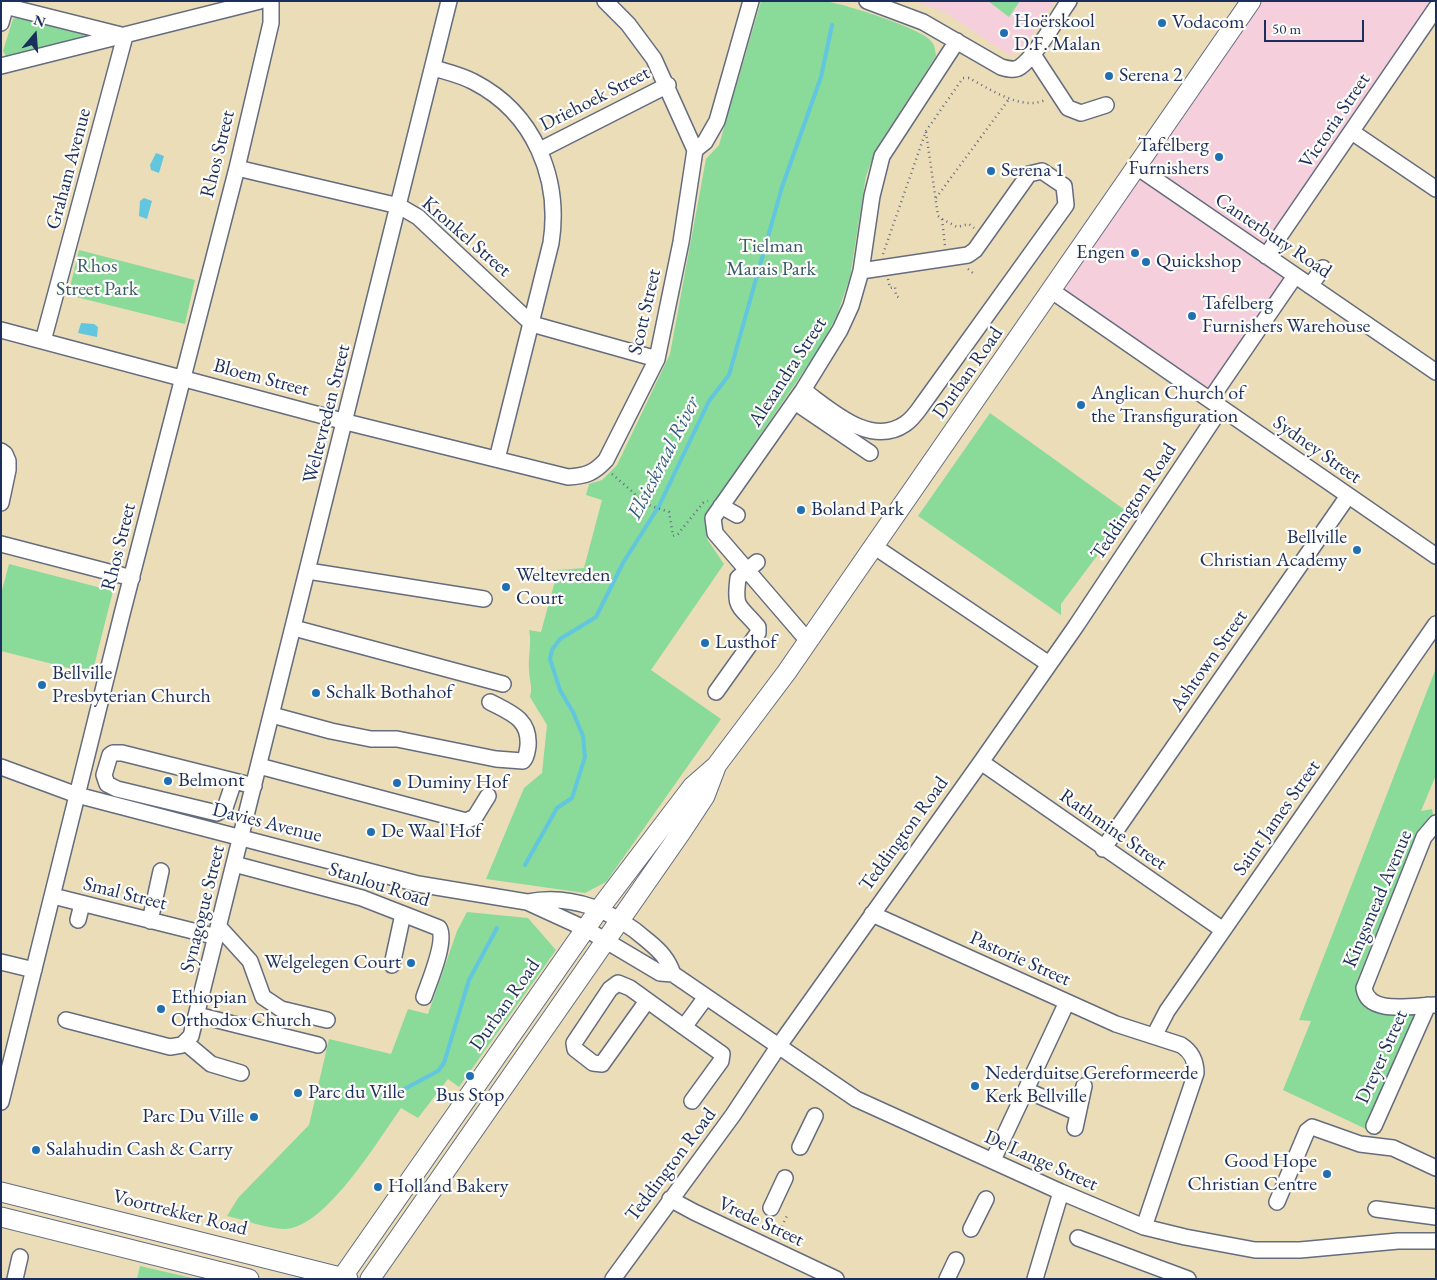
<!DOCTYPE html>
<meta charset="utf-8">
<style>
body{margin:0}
#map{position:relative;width:1437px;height:1280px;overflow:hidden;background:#ecddb9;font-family:"EB Garamond",serif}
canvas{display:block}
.frame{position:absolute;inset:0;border:2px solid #1b2f5e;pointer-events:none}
.north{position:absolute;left:10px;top:10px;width:50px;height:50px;-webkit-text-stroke:4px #fdfcf7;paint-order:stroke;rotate:18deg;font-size:14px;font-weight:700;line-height:20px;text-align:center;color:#1b2f5e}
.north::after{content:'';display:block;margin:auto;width:18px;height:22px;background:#1b2f5e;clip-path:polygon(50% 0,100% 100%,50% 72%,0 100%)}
.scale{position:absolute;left:1264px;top:20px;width:100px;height:22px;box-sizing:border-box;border:2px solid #1b2f5e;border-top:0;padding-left:6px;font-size:15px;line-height:18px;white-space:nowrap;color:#1b2f5e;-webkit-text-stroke:4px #fdfcf7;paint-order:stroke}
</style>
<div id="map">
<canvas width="1437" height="1280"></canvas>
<div class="frame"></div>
<div class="north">N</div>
<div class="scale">50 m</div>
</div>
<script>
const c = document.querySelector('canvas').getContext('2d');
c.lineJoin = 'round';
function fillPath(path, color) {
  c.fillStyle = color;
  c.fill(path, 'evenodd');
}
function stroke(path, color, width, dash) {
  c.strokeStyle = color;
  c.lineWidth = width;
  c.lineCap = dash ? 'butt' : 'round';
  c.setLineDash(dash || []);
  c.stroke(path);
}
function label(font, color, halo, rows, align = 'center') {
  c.font = font + ' "EB Garamond",serif';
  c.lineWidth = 4.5;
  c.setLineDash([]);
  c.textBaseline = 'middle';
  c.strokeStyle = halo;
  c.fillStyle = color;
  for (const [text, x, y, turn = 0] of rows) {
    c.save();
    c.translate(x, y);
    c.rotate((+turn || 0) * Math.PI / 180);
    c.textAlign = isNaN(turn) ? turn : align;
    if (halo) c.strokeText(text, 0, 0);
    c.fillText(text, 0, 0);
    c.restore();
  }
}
fillPath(new Path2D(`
 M915,1H1055L1020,52L1009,55L946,13Z
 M1253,1H1436L1265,256L1294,276L1209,398L1054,290Z`), '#f5cfdb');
fillPath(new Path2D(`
 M761,1C782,1 803,0 823,1C843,3 916,27 929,39C935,44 935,49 936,56L876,149L866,176L850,277L837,315L823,343L706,514L707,539L724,564L651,670L721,719L606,882L585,893L486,879L524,788L542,773L547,725L530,697C533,687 529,679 529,669C528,655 532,644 529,630L541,632L558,570L584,568L602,500L586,495L589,484L602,480L617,465L670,354L706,159L719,145Z
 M988,1H1020L1009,17Z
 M18,17L82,33L85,36L83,39L6,56L3,51L13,19Z
 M79,250L195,280L185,324L68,295Z
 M990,413L1129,513L1061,604V615L918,516Z
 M9,564L113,591L92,674L1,651V594Z
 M1436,668V775L1421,811L1432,809L1433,815L1419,829L1357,981C1357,997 1365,1008 1379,1014L1420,1013L1366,1129L1283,1090L1311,1021L1299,1020Z
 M467,912L528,918L556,950L459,1087L448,1079L418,1118L401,1108C379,1139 324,1231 283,1229C265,1228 245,1220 227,1216L238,1198L309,1125L329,1039L391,1054L408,1009L428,1014L457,931Z
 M140,1266L192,1278L198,1279H137Z`), '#8ada99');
fillPath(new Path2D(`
 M156,153L164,156L159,173L151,170L150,165Z
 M144,198L152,201L147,219L139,216L140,201Z
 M81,323L94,324L98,327L97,337L78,333Z`), '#61c6de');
stroke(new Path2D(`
 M525,865L557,808L572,798L585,757L583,736L573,712L560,690L550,659L552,650L560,639L596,617L623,563L659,506L709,401L729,375L782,187L821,77L832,25
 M395,1094L438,1071L444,1063L469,980L497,928`), '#61c6de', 4);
const minor = new Path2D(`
 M867,1L923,22L1001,67C1008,69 1014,71 1020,67C1036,56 1057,18 1069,1
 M1,5L125,36L43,341
 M1,23L7,1
 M1032,53L1068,108L1081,113L1106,105
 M1,66L260,1
 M434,68C447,72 461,75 474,82C534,113 561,178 551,243L497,459
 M1352,132L1436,189
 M540,150L668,85
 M695,150L705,142L717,121L751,1
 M1137,167L1436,372
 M237,168L399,206L418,217L532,324L657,359
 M1266,256L1436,8
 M1310,286L1323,268
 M1052,291L1436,556
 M1,330L346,422L568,477C586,476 594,473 606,460L657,359L681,242L695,150L654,59L628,24L605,1
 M803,390C830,409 870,448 905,424C914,418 919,409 925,401L1066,205L1064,186L1042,171L1029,174L975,250L968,255L861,271
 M1210,400L1295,276
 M795,402L870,453
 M1,451L5,454L8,461V470L1,503
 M721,506L737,515
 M1,544L132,578
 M875,547L1049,664
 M308,571L484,599
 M294,628L503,684
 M808,641L715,533L713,518L803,390L840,330L851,306L861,271L872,196L882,156L957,41
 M716,692L758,633V627C739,604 734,610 738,578L757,562
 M272,715L331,731L371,739H397L496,759L523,761C527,757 527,752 528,746C530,719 511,713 490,702
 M981,762L1223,930
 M259,766L466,821L475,817L488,796
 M1,767L77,795L418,884L527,902L586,929L660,973L673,974L856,1099L1061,1192L1144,1227L1185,1237L1255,1250H1300L1398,1241H1436
 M234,781L225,808L217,813L117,789L107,784L104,775L110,755L113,753H122L254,786
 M1436,823L1424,837L1364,988C1368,1016 1414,1005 1436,1005
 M1103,849L1348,496
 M234,864L362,898L439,928C447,941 429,982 424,997
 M53,896L217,937
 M527,902C572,893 614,911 648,941C660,951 668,959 673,974
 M872,914L1116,1024L1181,1045C1192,1052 1196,1061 1196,1073L1144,1227
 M78,920L82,904
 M150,921L161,871
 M219,927L250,961L263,997L281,1009L327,1020
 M1,962L34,970
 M392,965L403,914
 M647,1001L602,1064L593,1063L575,1049L574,1043L610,989L618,983L630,988L684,1027L706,997
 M197,1015L318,1045
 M66,1020L170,1047L182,1045L191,1036L449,1
 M684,1027L722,1054L721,1061L692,1101
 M1154,1036L1167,1011L1436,624
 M186,1043L211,1064L241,1073
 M1026,1090L1078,1113
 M1,1102L122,614L237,168L271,23V1
 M1374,1126L1428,1005
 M1075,1128L1084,1086
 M800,1147L815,1116
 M993,1160L1067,1002
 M670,1199L694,1212L836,1279
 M1277,1202L1307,1131L1312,1127L1360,1144L1393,1148L1436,1168
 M771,1208L785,1178
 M1376,1209L1436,1217
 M971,1229L986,1199
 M1078,1238L1188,1279
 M15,1279L20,1257
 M613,1279L733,1115L778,1047L981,762L1076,626L1221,408
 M947,1279L956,1260
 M1035,1279L1061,1192`);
const major = new Path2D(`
 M1,1192L348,1279
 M1,1217L249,1279
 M341,1279L600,908L692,787L716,766L786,673L1251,1
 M370,1279L682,831L705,796L716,767`);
stroke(minor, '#646c7e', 18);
stroke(major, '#646c7e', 21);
stroke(new Path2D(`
 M926,132L938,216L942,219L945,246
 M936,198L1009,99
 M942,219L957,227L969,224L974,228
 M883,254L926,131L963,78H969C990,89 1021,111 1045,100
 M968,269L973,273
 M888,279L890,288L895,287L896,296L900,298
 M612,474L634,493L640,502L669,512L673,536L678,534L703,503L708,501
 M763,1227L778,1234L787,1216`), '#646c7e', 2.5, [1, 4]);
stroke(minor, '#fff', 15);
stroke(major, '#fff', 19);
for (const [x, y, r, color] of [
 [1162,23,5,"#1f6fb2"],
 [1004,33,5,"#1f6fb2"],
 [1109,76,5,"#1f6fb2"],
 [1219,157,5,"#1f6fb2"],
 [991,171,5,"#1f6fb2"],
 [1135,253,5,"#1f6fb2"],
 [1146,262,5,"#1f6fb2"],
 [1192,316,5,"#1f6fb2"],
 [1081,405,5,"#1f6fb2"],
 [801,510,5,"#1f6fb2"],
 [1357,550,5,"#1f6fb2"],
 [506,587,5,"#1f6fb2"],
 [705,643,5,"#1f6fb2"],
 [42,685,5,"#1f6fb2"],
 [316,693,5,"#1f6fb2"],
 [168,781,5,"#1f6fb2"],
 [397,783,5,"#1f6fb2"],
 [371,832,5,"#1f6fb2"],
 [411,963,5,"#1f6fb2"],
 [161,1009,5,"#1f6fb2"],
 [470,1076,5,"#1f6fb2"],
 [975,1086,5,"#1f6fb2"],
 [298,1093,5,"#1f6fb2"],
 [254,1117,5,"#1f6fb2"],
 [36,1150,5,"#1f6fb2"],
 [1327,1174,5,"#1f6fb2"],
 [378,1187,5,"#1f6fb2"]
]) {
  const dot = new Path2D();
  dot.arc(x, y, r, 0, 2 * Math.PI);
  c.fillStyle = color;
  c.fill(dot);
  stroke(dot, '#fdfcf7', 2);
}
label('20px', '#1b2f5e', '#fdfcf7', [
 ["Hoërskool",1014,22],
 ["D.F. Malan",1014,45],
 ["Vodacom",1172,23],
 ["Serena 2",1119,76],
 ["Tafelberg",1209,146,"right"],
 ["Furnishers",1209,169,"right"],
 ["Serena 1",1001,171],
 ["Engen",1125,253,"right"],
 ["Quickshop",1156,262],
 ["Tafelberg",1202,304],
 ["Furnishers Warehouse",1202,327],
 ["Anglican Church of",1091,394],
 ["the Transfiguration",1091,417],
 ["Boland Park",811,510],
 ["Bellville",1347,538,"right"],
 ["Christian Academy",1347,561,"right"],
 ["Weltevreden",516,576],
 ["Court",516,599],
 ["Lusthof",715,643],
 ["Bellville",52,674],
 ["Presbyterian Church",52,697],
 ["Schalk Bothahof",326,693],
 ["Belmont",178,781],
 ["Duminy Hof",407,783],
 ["De Waal Hof",381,832],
 ["Welgelegen Court",401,963,"right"],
 ["Ethiopian",171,998],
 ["Orthodox Church",171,1021],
 ["Nederduitse Gereformeerde",985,1074],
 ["Kerk Bellville",985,1097],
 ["Parc du Ville",308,1093],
 ["Bus Stop",470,1096,"center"],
 ["Parc Du Ville",244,1117,"right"],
 ["Salahudin Cash & Carry",46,1150],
 ["Good Hope",1317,1162,"right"],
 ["Christian Centre",1317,1185,"right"],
 ["Holland Bakery",388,1187]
], 'left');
label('20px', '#1b2f5e', '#fdfcf7', [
 ["Driehoek Street",595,99,-27],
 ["Victoria Street",1335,121,-56],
 ["Rhos Street",218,154,-76],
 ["Graham Avenue",69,169,-75],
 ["Canterbury Road",1273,236,34],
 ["Kronkel Street",466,237,41],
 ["Scott Street",645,312,-77],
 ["Alexandra Street",788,372,-57],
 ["Durban Road",968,373,-55],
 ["Bloem Street",261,378,15],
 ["Weltevreden Street",327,414,-76],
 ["Sydney Street",1317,450,35],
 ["Teddington Road",1134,502,-56],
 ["Rhos Street",119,547,-76],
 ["Ashtown Street",1209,661,-55],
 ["Saint James Street",1277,818,-55],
 ["Davies Avenue",267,823,14],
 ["Rathmine Street",1113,830,35],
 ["Teddington Road",904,834,-54],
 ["Stanlou Road",379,885,18],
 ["Smal Street",125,894,14],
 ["Kingsmead Avenue",1378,899,-67],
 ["Synagogue Street",203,909,-76],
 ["Pastorie Street",1020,959,24],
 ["Durban Road",505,1005,-55],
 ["Dreyer Street",1382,1057,-66],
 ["De Lange Street",1041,1161,24],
 ["Teddington Road",671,1165,-53],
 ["Voortrekker Road",180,1213,14],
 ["Vrede Street",761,1222,25]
]);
label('20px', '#375a6d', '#fdfcf7', [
 ["Tielman",771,247],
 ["Marais Park",771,270],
 ["Rhos",97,267],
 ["Street Park",97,290]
]);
label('italic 21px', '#305c84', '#fdfcf7', [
 ["Elsieskraal River",664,458,-63]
]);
</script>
